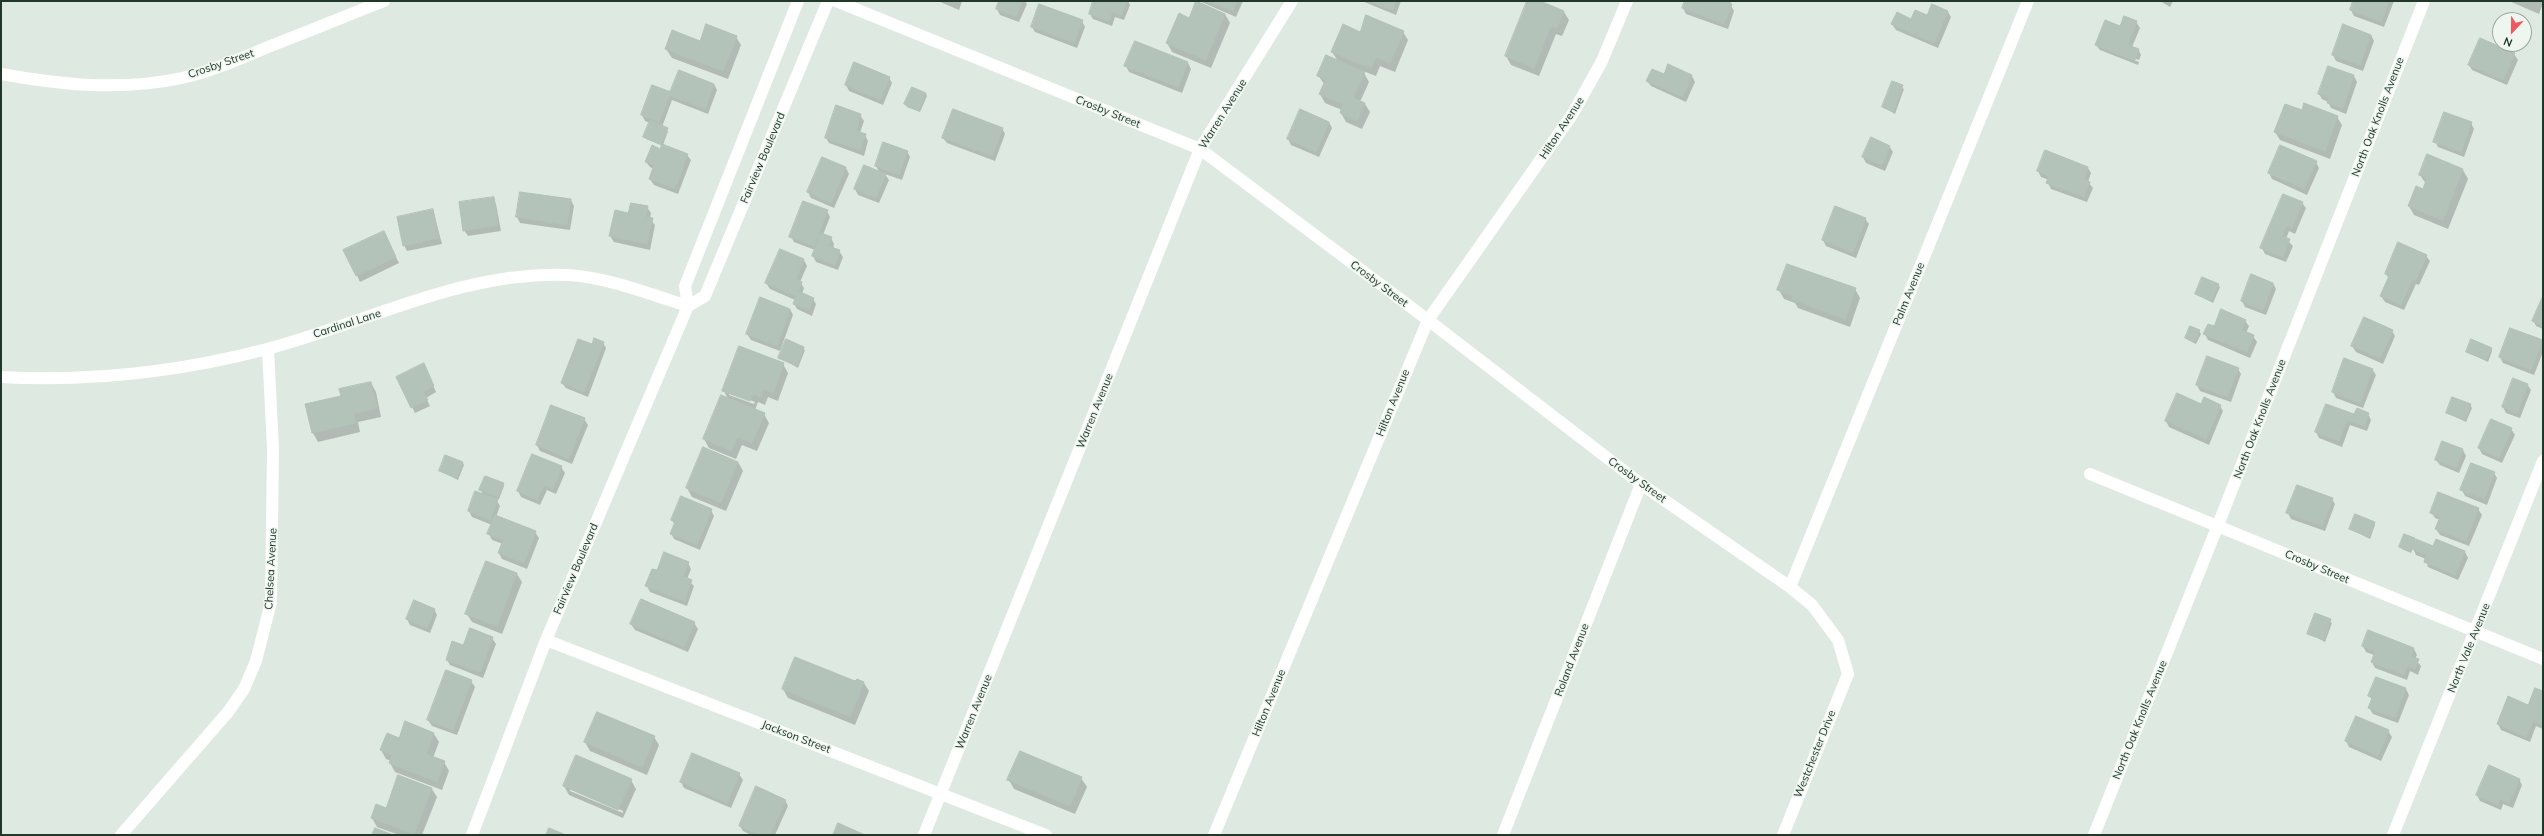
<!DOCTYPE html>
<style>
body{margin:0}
#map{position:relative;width:2544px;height:836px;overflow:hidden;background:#dee9e1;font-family:Mulish,sans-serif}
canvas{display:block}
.frame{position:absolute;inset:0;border:2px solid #20372a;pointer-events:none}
.north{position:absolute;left:2492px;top:12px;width:40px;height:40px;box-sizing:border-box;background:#eef6ef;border:1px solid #9caaa0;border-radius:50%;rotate:202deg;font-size:11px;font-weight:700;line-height:16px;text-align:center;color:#20372a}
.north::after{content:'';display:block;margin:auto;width:14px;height:18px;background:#ec595f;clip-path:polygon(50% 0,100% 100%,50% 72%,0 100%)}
</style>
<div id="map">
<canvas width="2544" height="836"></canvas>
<div class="frame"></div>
<div class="north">N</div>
</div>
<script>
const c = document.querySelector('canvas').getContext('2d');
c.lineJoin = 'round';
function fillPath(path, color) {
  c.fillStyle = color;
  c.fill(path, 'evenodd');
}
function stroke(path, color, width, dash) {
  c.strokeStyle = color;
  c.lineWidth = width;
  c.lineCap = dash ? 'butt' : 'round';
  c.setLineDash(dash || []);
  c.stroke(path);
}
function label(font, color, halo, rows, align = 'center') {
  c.font = font + ' Mulish,sans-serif';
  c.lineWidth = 3;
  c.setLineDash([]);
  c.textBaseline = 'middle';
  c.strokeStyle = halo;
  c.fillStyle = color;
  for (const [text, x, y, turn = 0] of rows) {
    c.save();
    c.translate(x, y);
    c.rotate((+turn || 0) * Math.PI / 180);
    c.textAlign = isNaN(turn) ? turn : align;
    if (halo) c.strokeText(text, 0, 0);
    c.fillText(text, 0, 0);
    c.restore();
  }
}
fillPath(new Path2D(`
 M938,1H962L959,10Z
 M1001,1H1025L1027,4L1019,22L1000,15L997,9Z
 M1094,1H1128L1130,5L1124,20L1115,17L1112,26L1093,19L1090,14Z
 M1199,1H1243L1236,17Z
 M1362,1H1401L1396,15Z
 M1528,1H1538L1564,12L1569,20L1562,36L1556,34L1539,76L1511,65L1506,56Z
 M1686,1H1731L1730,4L1734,11L1728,29L1686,14L1683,8Z
 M2160,1H2173L2170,7Z
 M2355,1H2394L2384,27L2354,16L2351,10Z
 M2509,1H2543V3L2539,14Z
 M1948,12L1951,17L1938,48L1896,30L1892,24Z
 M1225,14L1230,23L1211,68L1172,52L1167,43L1189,19Z
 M1082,21L1085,27L1077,48L1035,32L1032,27Z
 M2136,22L2140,28L2132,47L2138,49L2141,55L2139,60L2100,45V47L2139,62L2138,65L2100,50L2096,45L2121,27Z
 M1403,32L1408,40L1395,72L1380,66L1376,76L1363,71L1369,82L1360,102L1365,104L1370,112L1362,129L1346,122L1341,113L1342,110L1325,103L1320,94L1324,84L1318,75L1338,61L1332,52L1360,33Z
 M2371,35L2374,41L2363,71L2336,61L2333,55Z
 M736,37L741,45L728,79L672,58L666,49Z
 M1135,42L1188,63L1191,69L1182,93L1129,72L1126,66Z
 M2514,54L2518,60L2507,85L2472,70L2469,65Z
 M1669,66L1692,76L1695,82L1686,102L1651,86L1647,81L1664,76Z
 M2328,67L2354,76L2357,82L2346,114L2331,108L2328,102L2322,99L2319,94Z
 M889,78L892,83L883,105L849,91L846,85Z
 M1893,82L1904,89L1895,114L1883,107Z
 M714,84L717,90L708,114L672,100L662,127L668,131L663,145L687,155L691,160L678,194L654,185L650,179L654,169L650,167L646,162L663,146L646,139L644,137L650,123L645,121L642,115L671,93Z
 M926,94L927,96L920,112L907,107L905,104Z
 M860,115L864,121L860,133L865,135L868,141L864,156L829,143L826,138Z
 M2337,117L2342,125L2330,159L2280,140L2275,132Z
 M1329,122L1332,128L1319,157L1291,145L1288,139Z
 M2471,123L2474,129L2464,157L2438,147L2435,141Z
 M1002,128L1005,134L995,161L947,143L943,138Z
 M1889,146L1893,152L1885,171L1866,163L1863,157Z
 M907,151L910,157L902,180L885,174L889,180L879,203L858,195L855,189L879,172L876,166Z
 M823,158L846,168L849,174L834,208L811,198L808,192Z
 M2316,162L2319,168L2307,195L2272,179L2269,173Z
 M2088,168L2091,173L2088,182L2093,188L2087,202L2051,189L2048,183L2049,180L2041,177L2038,171Z
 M2463,170L2468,179L2448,229L2414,215L2409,206L2424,190L2426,184L2420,175Z
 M493,198L496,204L501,231L468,236L464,230Z
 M571,200L574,206L570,230L520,223L517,217Z
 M2302,203L2306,208L2295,234L2289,231L2286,239L2293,246L2286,262L2265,254L2262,248Z
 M647,207L651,213L650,219L655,225L650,250L614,242L610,236Z
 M1836,207L1865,219L1869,224L1856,258L1826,246L1823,240Z
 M433,210L442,244L407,251L404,245Z
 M827,211L830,217L823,235L831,238L834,244L833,249L839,251L843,257L838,270L816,262L813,256L815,250L794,242L791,237Z
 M386,238L399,263L360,282L345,250Z
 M2426,256L2430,261L2419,285L2416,284L2404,310L2385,302L2381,296L2389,279L2386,274Z
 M804,260L807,266L800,282L804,288L802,294L813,299L816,304L812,316L797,309L794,303L795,300L770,289L766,283ZM799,285H801L796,296L795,295Z
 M2273,283L2276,289L2266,315L2245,307L2242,301Z
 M2218,285L2220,287L2213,303L2196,294Z
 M1855,289L1860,298L1850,327L1798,308L1795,303L1784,299L1779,290Z
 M2543,299V329L2536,326L2533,320Z
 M790,309L793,315L780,351L751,340L747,334Z
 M2245,321L2249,326L2246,333L2253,336L2257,342L2250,358L2208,340L2205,334L2214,328Z
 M2199,331L2201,334L2196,344L2188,340L2186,338Z
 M2392,331L2395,336L2383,364L2356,352L2352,346Z
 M787,341L805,350L798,368L779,357Z
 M2542,341L2543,352L2534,375L2503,363L2500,357Z
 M603,343L606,348L588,397L566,388L562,383L592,346Z
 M2491,348L2492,351L2488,362L2467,352Z
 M783,364L788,373L778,401L768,397L765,405L758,402L755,410L764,414L769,423L757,451L742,445L736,459L709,448L704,439L728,399L724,391ZM729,392L755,402L754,404L729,395Z
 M424,365L436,392L426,398L430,406L415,413L397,377Z
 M2238,369L2241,374L2231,402L2200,391L2197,385Z
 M2372,369L2376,375L2363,408L2336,398L2333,392Z
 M371,383L376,392L381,417L358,422L360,432L318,442L313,433L306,405L342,397Z
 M2527,384L2531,390L2520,418L2506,413L2503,407Z
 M2202,405L2220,406L2223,411L2209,445L2169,427L2166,421Z
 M2470,405L2472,408L2466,422L2447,413Z
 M2368,414L2371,420L2367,431L2350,425L2342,447L2319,438L2316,432L2355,416Z
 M584,419L588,425L572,464L540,451L537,445Z
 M2511,429L2515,435L2502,463L2482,454L2479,448Z
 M2463,450L2466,456L2459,473L2440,465L2436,460Z
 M533,455L561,467L565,473L556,494L547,490L540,505L521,497L518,491Z
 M738,462L743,471L726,511L692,497L687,488Z
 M463,463L464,465L458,480L440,471Z
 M2494,473L2497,478L2487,505L2465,496L2462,490Z
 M503,484L504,486L499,499L495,498L500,506L496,517L535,532L539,538L527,569L502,559L499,553L503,544L492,540L489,534L492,525L472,517L469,511L476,492L483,495L481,490Z
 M2332,499L2335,504L2325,531L2291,519L2288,513Z
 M2478,509L2482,515L2469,546L2440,535L2436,529L2440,520L2435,518L2431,512Z
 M711,510L714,516L700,550L674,539L671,533L675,525L672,520Z
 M2374,523L2375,525L2370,539L2350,529Z
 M2414,539L2416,543L2433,547L2436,540L2465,552L2468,558L2458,580L2428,567L2426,559L2416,555L2413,548L2411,553L2402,549L2400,547Z
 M688,563L691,569L687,579L694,586L687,606L650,592L647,586L657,572Z
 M517,574L522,582L502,634L472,622L467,614Z
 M434,609L437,615L430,633L410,625L407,619Z
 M2315,614L2332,623L2325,642L2308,633Z
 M694,623L698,629L688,652L635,630L631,624Z
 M492,638L496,644L483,678L450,665L447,660L464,647Z
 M2363,646L2414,649L2417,655L2415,659L2421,666L2418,675L2410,671L2407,680L2375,668L2372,662L2374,655L2366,652Z
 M2377,678L2406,689L2409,695L2398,723L2373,714L2369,708L2372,700L2370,696Z
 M471,681L475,687L457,735L432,726L428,720Z
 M864,683L869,691L855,725L788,698L783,689Z
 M2543,692V729L2536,726L2530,742L2501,730L2498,724L2529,706Z
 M597,713L654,737L659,745L647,775L590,751L585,742Z
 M2388,731L2392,737L2381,761L2349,747L2346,741Z
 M434,734L439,742L433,758L444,762L449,771L442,790L395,772L390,763L391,761L386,759L381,750L399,739Z
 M739,774L743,780L731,808L684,788L681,782Z
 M1081,778L1087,787L1075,814L1014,789L1009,780Z
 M2519,779L2522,785L2513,808L2503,804L2501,810L2480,801L2477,795Z
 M631,780L636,789L623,818L569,795L564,786ZM570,788L623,811V813L570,791Z
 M432,789L437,797L422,835H399L377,827L372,818Z
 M785,800L788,806L775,835H751L743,831L740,826Z`), '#0003');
const building = new Path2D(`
 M999,1H1022L1016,17L996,9Z
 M1093,1H1127L1121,15L1112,12L1109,21L1089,14Z
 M1196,1L1225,14L1206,60L1166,43L1179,13L1189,18Z
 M1208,1H1237L1233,11Z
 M1368,1H1396L1393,10Z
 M1527,1H1540L1564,11L1557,28L1551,26L1534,68L1505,56Z
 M1685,1H1726L1732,4L1724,24L1682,8Z
 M2353,1H2389L2381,22L2350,10Z
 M1039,4L1083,20L1074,43L1031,27Z
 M1932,4L1948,11L1934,43L1891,24L1897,12L1911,19L1915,10L1927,15Z
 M1366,15L1404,31L1390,63L1376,57L1371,68L1331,52L1343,24L1360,32Z
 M2124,16L2137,21L2128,45L2139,49L2135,60L2095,45L2105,20L2120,26Z
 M706,24L737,36L723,71L665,49L672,30L700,41Z
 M2343,24L2371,35L2360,65L2332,55Z
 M2480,38L2515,53L2503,80L2468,65Z
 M1135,41L1188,62L1178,87L1124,66Z
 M1326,55L1365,72L1353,98L1365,103L1357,121L1340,113L1343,104L1319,94L1326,79L1317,76Z
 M854,62L890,77L880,100L845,85Z
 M1668,64L1692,75L1683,97L1646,81L1652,69L1664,74Z
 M2328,66L2354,75L2343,108L2327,103L2329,97L2318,94Z
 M679,70L714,84L705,109L669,95Z
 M1892,81L1903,85L1893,112L1882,107Z
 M652,85L671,92L659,122L641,115Z
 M912,87L926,93L919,111L904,104Z
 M2304,103L2338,116L2325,151L2274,132L2285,104L2302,110Z
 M836,105L861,114L856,131L866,134L860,150L825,138Z
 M953,109L1003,128L992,156L942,138Z
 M1300,109L1329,122L1316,152L1287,139Z
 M2444,112L2472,122L2461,152L2433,142Z
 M650,120L668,128L661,144L643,137Z
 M1871,137L1890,146L1882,165L1862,157Z
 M883,142L908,151L899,175L875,166Z
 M662,144L688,154L675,189L649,179L654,165L645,162L652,145L660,149Z
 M2280,145L2317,161L2304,189L2268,173Z
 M2045,150L2088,167L2084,179L2090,182L2084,197L2046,183L2049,176L2037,171Z
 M2427,154L2463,169L2443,220L2408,206L2416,186L2423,189L2427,178L2419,175Z
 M822,157L846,167L831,203L807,192Z
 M864,165L886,174L876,198L854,189Z
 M520,192L571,199L567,225L516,217Z
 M2283,194L2303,202L2292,228L2286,226L2282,236L2290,239L2283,257L2260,248Z
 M494,197L498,225L463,231L459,202Z
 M803,201L828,210L814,246L789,237Z
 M631,203L648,206L646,217L653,218L647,244L609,236L615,210L628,213Z
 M1835,206L1866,218L1853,253L1822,240Z
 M433,209L439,238L403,246L397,217Z
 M384,231L396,257L356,276L343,250Z
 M821,233L832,237L828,246L840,250L835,265L812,256Z
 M2398,242L2427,255L2416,280L2413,279L2401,305L2380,296L2389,276L2385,274Z
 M780,249L804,259L796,279L802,282L798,291L814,298L809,310L793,304L796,296L765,283Z
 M1787,264L1856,288L1845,319L1791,299L1793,296L1777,290Z
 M2251,274L2273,283L2263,310L2241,301Z
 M2202,277L2219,284L2211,301L2195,294Z
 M2543,296V326L2532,321Z
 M760,297L790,309L777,346L746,334Z
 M2221,309L2246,320L2242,330L2254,335L2247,352L2203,334L2208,324L2214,326Z
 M2364,317L2393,330L2380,358L2351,346Z
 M2190,326L2200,330L2195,342L2185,338Z
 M2510,328L2543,340L2531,370L2499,357Z
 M594,338L604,342L584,392L561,383L578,339L592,344Z
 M786,339L804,347L797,366L778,358Z
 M2471,339L2492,348L2486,360L2466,352Z
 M739,346L784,363L773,393L763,389L761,397L753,394L750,401L722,391Z
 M2207,356L2239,368L2227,397L2196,385Z
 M2344,358L2373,369L2360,403L2332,392Z
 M424,363L434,386L423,392L428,400L411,408L396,377Z
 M2513,378L2528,384L2517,413L2502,407Z
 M371,382L377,408L354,414L356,423L312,433L305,404L341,396L339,389Z
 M2177,393L2201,404L2204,397L2221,405L2206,439L2165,421Z
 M721,395L765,413L752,443L737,437L731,451L703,439Z
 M2452,397L2471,404L2465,420L2446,413Z
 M2326,404L2354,414L2357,408L2369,413L2364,426L2347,420L2339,441L2315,432Z
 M551,405L585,418L569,459L536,445Z
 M2491,419L2512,428L2499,458L2478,448Z
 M2442,441L2463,449L2456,468L2435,460Z
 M703,447L738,462L721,503L686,488Z
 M532,454L562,466L553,489L544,485L537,500L517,491Z
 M445,455L463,462L457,478L439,471Z
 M2471,463L2495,472L2484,499L2460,490Z
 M485,476L504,483L498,497L479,490Z
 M2297,485L2333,498L2322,526L2286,513Z
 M475,491L498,499L490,520L468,511Z
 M2438,492L2479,508L2466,541L2435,529L2440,517L2430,513Z
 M681,496L712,509L697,545L670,534L675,522L671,520Z
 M2355,514L2375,522L2369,537L2349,529Z
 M495,515L536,531L524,563L498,553L503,540L487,534Z
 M2404,534L2415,538L2410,551L2399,547Z
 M2416,539L2433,546L2436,539L2465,551L2455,575L2424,562L2426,555L2412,549Z
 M664,552L689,562L683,576L692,580L684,601L645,586L652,569L657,570Z
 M486,561L517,573L497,626L465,614Z
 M641,599L695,622L684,647L630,624Z
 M414,600L435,609L427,628L406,619Z
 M2315,613L2331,619L2324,640L2307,634Z
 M470,628L493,637L480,672L446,660L452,641L463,645Z
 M2368,630L2414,648L2411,656L2419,659L2415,669L2407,666L2404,675L2371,662L2375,652L2362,646Z
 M795,657L855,681L857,679L864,682L850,717L782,689Z
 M446,670L472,680L453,730L427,720Z
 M2376,677L2406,688L2395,718L2368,708L2372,698L2368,696Z
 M2535,688L2543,691V725L2533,721L2526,737L2497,724L2508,696L2528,705Z
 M597,712L655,736L642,767L584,742Z
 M2356,716L2389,730L2378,756L2345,741Z
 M405,721L434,733L426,754L445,761L437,782L389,763L392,755L380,750L387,733L399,738Z
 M1020,751L1082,777L1070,806L1007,780Z
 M692,753L740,773L727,803L680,782Z
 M576,755L632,779L618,810L563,786Z
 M2489,765L2520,779L2509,803L2500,799L2498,805L2476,795Z
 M398,775L432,788L414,834L371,818L376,804L386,808Z
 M756,786L786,800L770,835H760L739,826Z
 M838,823L865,835H833Z
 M375,828L393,835H372Z
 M549,828L566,835H546Z`);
fillPath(building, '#b3c3b9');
stroke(building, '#b1c2b6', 1);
stroke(new Path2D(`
 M836,1L1200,149L1428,320L1641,484L1790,587L1812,605L1838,640L1848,674L1783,835
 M1,74C61,85 122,91 182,78C212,71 240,59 268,47C307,32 346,16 384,1
 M688,306L705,296L828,1
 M1,377C92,382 179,372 267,349C367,323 463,270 569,275C610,278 649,294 688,306
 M2090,474L2543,659
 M1790,587L2028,1
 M546,640L1046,835
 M121,835L228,712L244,689L256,661L271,602L273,449L268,349
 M472,835L546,640L688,306L685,286L798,1
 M924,835L1200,149L1292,1
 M1214,835L1428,320L1572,115L1602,61L1627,1
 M1503,835L1641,484
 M2094,835L2218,525L2424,1
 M2393,835L2543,461`), '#fff', 12);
label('11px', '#20372a', '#eef6ef', [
 ["Crosby Street",221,64,-19],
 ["Crosby Street",1108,112,22],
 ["Warren Avenue",1223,114,-58],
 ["North Oak Knolls Avenue",2378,117,-69],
 ["Hilton Avenue",1562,128,-57],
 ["Fairview Boulevard",763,158,-67],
 ["Crosby Street",1379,284,37],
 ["Palm Avenue",1909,294,-68],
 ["Cardinal Lane",347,324,-18],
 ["Hilton Avenue",1393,403,-68],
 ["Warren Avenue",1095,411,-68],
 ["North Oak Knolls Avenue",2260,419,-69],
 ["Crosby Street",1637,480,36],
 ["Crosby Street",2317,567,23],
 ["Chelsea Avenue",271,569,-87],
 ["Fairview Boulevard",576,569,-67],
 ["North Vale Avenue",2469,648,-68],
 ["Roland Avenue",1572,660,-69],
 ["Hilton Avenue",1269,703,-68],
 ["Warren Avenue",974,712,-68],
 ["North Oak Knolls Avenue",2140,720,-68],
 ["Jackson Street",796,737,21],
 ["Westchester Drive",1815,754,-68]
]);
</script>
